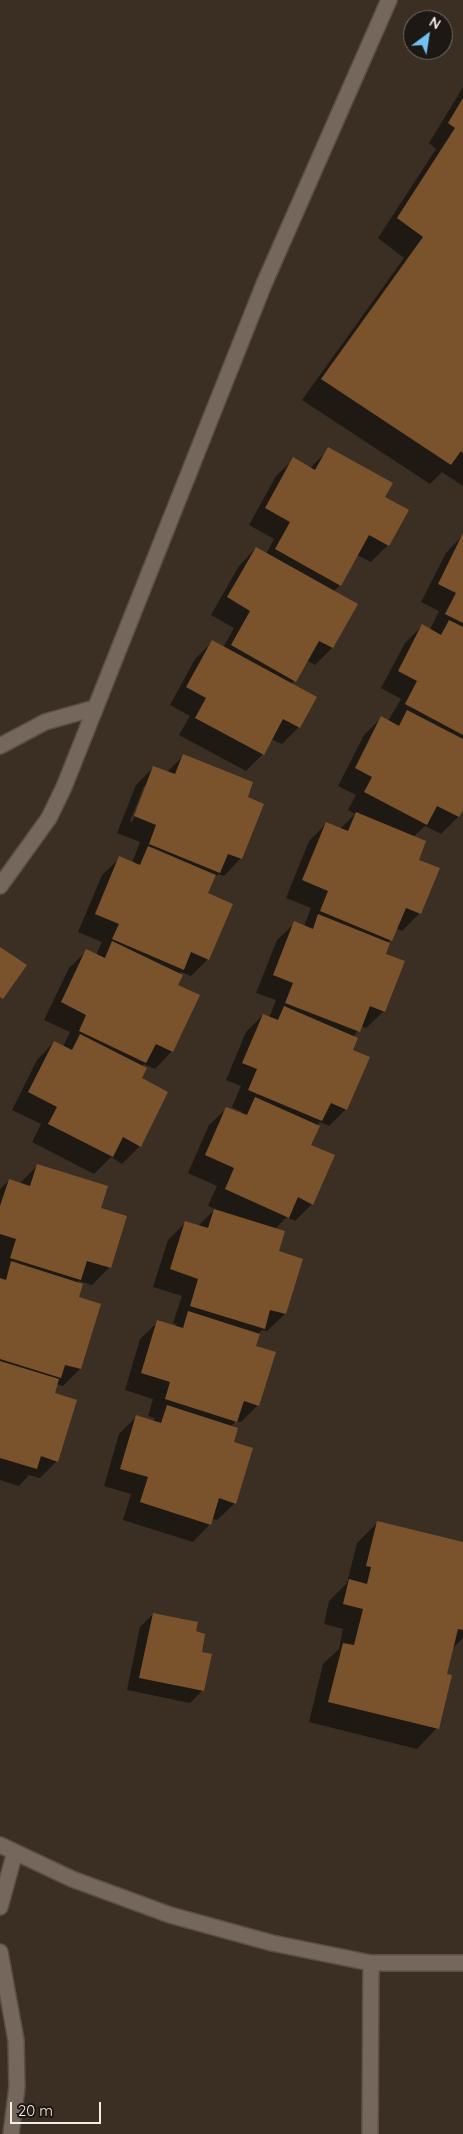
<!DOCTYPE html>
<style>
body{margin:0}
#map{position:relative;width:463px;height:2134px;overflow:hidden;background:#3b2f24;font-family:Quicksand,sans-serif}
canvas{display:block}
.north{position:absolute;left:403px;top:10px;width:50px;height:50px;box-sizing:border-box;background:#1d1813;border:1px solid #736d67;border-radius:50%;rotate:31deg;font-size:14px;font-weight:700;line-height:20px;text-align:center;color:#f5ede6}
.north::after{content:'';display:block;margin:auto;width:18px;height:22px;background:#70c2f4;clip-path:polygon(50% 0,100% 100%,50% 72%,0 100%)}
.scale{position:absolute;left:10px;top:2102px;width:91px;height:22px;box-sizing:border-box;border:2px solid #f5ede6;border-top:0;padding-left:6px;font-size:15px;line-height:18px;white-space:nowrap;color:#f5ede6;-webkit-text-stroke:4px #1d1813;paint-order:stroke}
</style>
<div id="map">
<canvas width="463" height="2134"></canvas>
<div class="north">N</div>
<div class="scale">20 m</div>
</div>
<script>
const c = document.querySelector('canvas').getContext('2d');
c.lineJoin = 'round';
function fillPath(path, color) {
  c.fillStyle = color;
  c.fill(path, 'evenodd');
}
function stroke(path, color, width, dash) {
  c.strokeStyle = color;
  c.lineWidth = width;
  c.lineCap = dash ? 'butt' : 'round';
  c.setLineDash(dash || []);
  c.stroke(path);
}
fillPath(new Path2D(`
 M463,87V486L442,472L430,484L302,400L404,258L378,238L436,149L429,143Z
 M329,449L384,498L388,545L371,562L357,555L340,585L333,592L356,605L332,648L315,665L306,660L291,685L299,727L282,744L271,739L263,754L246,771L179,735L190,716L170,705L195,659L212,642L223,648L234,628L211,615L239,566L256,548L266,554L274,539L249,525L276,476L294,459L310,468Z
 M463,535V807L458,817L441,834L425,826L413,837L417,860L438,869L419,914L402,931L396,928L388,943L385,955L384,1011L366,1028L361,1026L353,1037L346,1109L329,1126L320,1122L316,1126L310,1145L312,1204L295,1221L287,1217L275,1229L285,1314L267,1331L262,1330L259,1333L255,1347L258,1405L241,1422L236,1421L230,1427L235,1503L217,1520L212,1519L210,1524L193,1542L123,1520L131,1494L104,1486L119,1434L137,1416L153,1421L155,1418L148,1416L153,1399L125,1390L140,1339L158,1322L174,1327L177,1324L173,1323L182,1296L153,1287L168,1240L185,1223L198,1226L215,1209L208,1206L217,1186L188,1173L209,1125L227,1108L240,1114L242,1112L232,1107L241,1086L226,1080L246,1032L263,1015L269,1018L276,1000L256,993L277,940L295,923L304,926L311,908L286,898L309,841L327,823L340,829L355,814L348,810L356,795L338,786L364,735L381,718L388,721L401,699L381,688L405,643L422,626L430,630L439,611L421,602L446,553Z
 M183,756L246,798L241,858L224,876L218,874L213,879L207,894L208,959L191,976L181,972L178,974L172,1051L155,1069L144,1064L141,1066L140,1146L122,1164L111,1157L94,1174L32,1142L41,1124L12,1110L37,1060L54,1042L63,1047L70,1032L44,1020L69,968L87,951L96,955L102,942L78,932L102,875L120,858L132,863L140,842L117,833L136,785L154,767L167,772ZM144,786H147L132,822L130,821Z
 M37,1166L99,1209L110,1267L92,1285L79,1281L77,1283L80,1369L63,1386L56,1384L53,1394L57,1461L40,1478L29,1475L19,1486L0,1480V1189L9,1180L19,1184Z
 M377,1523L463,1544V1638L451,1650L437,1728L417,1749L309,1722L323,1664L339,1649L343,1629L324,1624L329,1601L347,1583L357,1543Z
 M153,1614L194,1632L200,1653L203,1690L190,1703L127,1690L140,1627Z`), '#0007');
fillPath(new Path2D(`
 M463,98V453L461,451L451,465L321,379L423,237L397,218L455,128L448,123Z
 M328,447L393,483L385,497L409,510L389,546L369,535L341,586L275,549L290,522L265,508L293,457L315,470Z
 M463,533V623L445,614L456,593L438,584Z
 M256,547L358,604L333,648L319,641L296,682L231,645L250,611L227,597Z
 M449,620L463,627V735L405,704L417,681L398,671L422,624L441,635Z
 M212,640L317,697L300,728L283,719L264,755L195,718L206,698L186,687Z
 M407,710L463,739V810L459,817L437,806L427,825L364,792L372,777L355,768L381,716L399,726Z
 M183,754L253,782L248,797L264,804L242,859L228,854L220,873L149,844L156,825L134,816L153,766L175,774Z
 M356,812L426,841L419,860L440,868L421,914L406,908L392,941L320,911L328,891L302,880L326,822L348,831Z
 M148,846L216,875L208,893L233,904L209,960L191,952L184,970L112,939L119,924L95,914L119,856L140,865Z
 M318,914L390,943L386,954L405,961L385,1012L370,1006L360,1032L285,1003L293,983L273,975L294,921L313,929Z
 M112,941L183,975L178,985L200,995L173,1052L156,1044L146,1063L79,1031L86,1015L61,1002L86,949L105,958Z
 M0,947L27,965L3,999L0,997Z
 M284,1006L358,1038L353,1050L370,1057L347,1110L331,1103L322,1121L248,1090L257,1069L242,1063L263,1014L278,1020Z
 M80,1034L147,1068L142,1078L168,1092L141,1147L123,1137L113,1157L48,1124L57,1107L28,1092L54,1041L72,1050Z
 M255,1097L320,1126L311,1145L335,1155L313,1205L298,1197L289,1218L225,1189L234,1168L205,1155L226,1107L247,1115Z
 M37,1164L108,1186L101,1208L127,1216L111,1268L87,1261L81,1280L10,1258L16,1239L0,1234V1206L9,1179L30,1186Z
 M214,1209L285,1231L279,1251L303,1259L286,1314L270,1310L265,1329L190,1306L198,1279L170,1269L185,1221L208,1228Z
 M11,1261L83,1284L79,1297L101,1304L81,1369L65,1365L61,1378L0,1359V1278L6,1280Z
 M188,1311L260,1334L256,1346L276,1352L259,1406L244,1401L237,1422L165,1399L170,1382L141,1373L157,1320L183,1328Z
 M0,1361L59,1379L55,1393L77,1400L58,1462L41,1456L37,1469L0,1458Z
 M167,1405L238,1428L234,1442L253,1448L236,1504L219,1498L211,1525L140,1502L148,1477L120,1469L136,1415L161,1423Z
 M377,1521L463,1542V1630L458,1629L447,1674L452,1675L439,1729L328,1702L343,1643L354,1645L363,1609L343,1604L349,1579L367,1584L371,1567L366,1566Z
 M153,1613L198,1622L196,1631L205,1634L202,1652L212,1654L204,1691L139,1678Z`), '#7a532c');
const minor = new Path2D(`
 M0,746L45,722L95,708
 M0,886L49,818L64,787L264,284L389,0
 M0,1845L72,1879L170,1915L272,1943L371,1963H463
 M0,1907L15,1852
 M0,1952L16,2040L17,2087L11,2134
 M370,2134L371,1963`);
stroke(minor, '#594f45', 18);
stroke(minor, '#75675b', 15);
</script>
